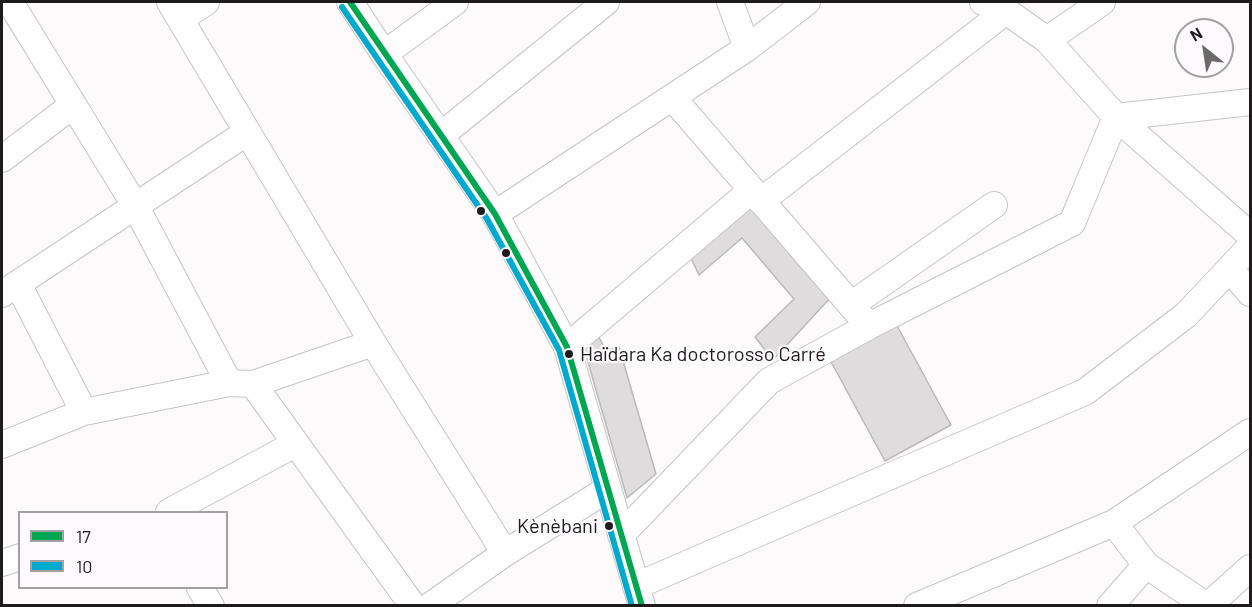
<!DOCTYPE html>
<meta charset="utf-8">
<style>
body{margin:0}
#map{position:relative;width:1252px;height:607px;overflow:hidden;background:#fdfafc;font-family:Barlow,sans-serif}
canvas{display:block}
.frame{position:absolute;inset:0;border:3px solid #1d1b1c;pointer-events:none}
.legend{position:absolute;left:18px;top:511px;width:210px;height:78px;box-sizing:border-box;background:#fef9fc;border:2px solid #a4a0a2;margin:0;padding:8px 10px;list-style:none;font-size:18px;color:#1d1b1c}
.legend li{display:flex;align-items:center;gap:12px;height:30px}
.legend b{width:30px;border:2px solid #a4a0a2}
.north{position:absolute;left:1174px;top:18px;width:60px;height:60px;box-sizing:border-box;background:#fef9fc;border:2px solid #a4a0a2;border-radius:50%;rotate:330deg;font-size:16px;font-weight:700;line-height:24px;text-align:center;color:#1d1b1c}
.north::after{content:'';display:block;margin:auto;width:21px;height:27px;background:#6b696a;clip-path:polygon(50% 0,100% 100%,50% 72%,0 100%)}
</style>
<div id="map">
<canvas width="1252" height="607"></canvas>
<div class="frame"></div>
<ul class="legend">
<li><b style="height:8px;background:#00a651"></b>17</li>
<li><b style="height:8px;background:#00a9ce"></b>10</li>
</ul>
<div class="north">N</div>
</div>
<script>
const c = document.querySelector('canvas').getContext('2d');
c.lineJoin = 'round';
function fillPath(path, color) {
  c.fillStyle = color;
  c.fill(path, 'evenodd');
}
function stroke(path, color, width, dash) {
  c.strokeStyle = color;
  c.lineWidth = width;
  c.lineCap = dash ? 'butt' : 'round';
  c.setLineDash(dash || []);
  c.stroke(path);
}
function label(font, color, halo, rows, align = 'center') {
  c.font = font + ' Barlow,sans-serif';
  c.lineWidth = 4.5;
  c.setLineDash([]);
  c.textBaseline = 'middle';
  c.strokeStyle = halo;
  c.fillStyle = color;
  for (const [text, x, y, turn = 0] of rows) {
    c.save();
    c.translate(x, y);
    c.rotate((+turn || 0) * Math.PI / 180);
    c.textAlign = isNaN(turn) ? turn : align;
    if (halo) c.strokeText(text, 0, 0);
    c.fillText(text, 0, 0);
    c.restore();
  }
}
const building = new Path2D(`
 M747,201L831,297L773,360L755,337L794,299L742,238L699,275L688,252Z
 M896,324L951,425L885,461L830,360Z
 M596,332L606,350L619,347L656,474L627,498L582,341Z`);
fillPath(building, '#dedcdd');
stroke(building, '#bab8b9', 1.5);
const minor = new Path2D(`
 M10,2L136,207L229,383
 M170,2L373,343L505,553
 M350,2L384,54L495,214L567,347L642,606
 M730,2L747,48
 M983,2L1006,11L1047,40L1116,117L1250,235
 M180,19L206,2
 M1047,40L1102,2
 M384,54L455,2
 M672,97L869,326
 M440,136L606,2
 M2,159L73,105
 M761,201L1006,11
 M495,214L747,48L807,2
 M1230,269L1250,293
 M18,284L84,412
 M2,294L246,133
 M851,305L994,205
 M567,347L752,190
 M253,384L413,606
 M2,445L84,412L229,383L253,384L373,343
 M169,512L295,444
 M621,535L769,381L869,326L1072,223L1116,117L1250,102
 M2,563L20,557
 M1146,565L1207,606
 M636,586L1085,392L1186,315L1250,247
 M200,588L211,606
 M430,606L505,553L608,489
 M917,606L1114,523L1250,432
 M1110,606L1146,565L1114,523
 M1208,606L1250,568`);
stroke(minor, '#c6c4c5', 28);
stroke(minor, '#fffeff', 26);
stroke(new Path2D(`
 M350,2L495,214L567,347L642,606`), '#00a651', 6);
stroke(new Path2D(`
 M342,7L487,219L559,350L632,606`), '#00a9ce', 6);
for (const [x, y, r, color] of [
 [481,211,5,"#1d1b1c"],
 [506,253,5,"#1d1b1c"],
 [569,354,5,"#1d1b1c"],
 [609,526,5,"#1d1b1c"]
]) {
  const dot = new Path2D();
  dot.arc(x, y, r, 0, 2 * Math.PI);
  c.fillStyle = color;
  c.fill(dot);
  stroke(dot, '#fef9fc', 2);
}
label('20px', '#1d1b1c', '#fef9fc', [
 ["Haïdara Ka doctorosso Carré",580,354],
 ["Kènèbani",598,526,"right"]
], 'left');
</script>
